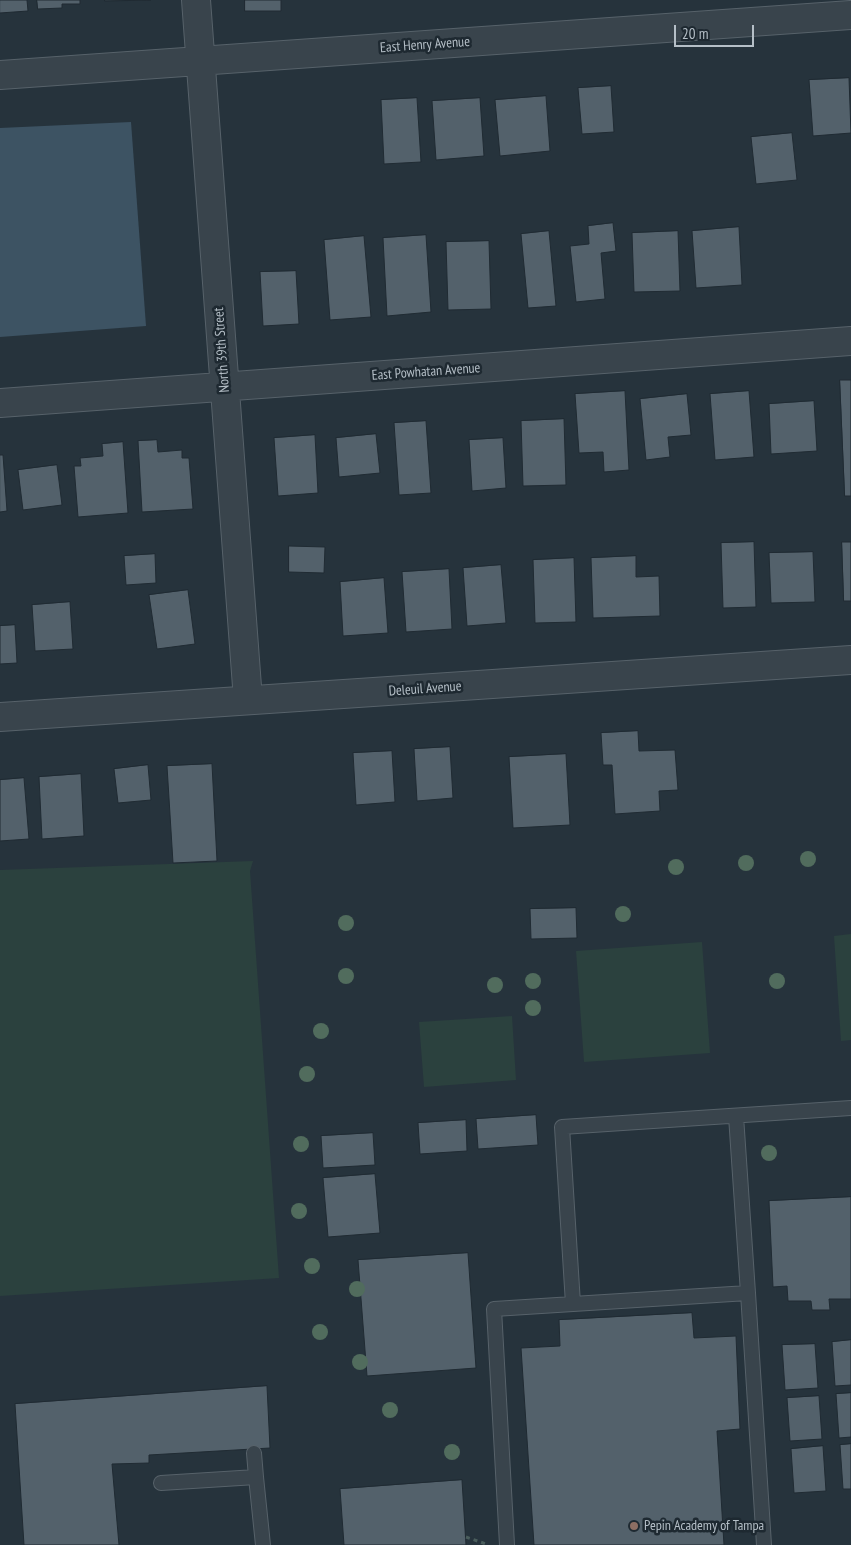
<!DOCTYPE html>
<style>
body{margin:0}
#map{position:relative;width:851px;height:1545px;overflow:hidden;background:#26333c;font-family:"PT Sans Narrow",sans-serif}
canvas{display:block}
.scale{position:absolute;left:674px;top:25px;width:80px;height:22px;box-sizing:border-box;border:2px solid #b5bfc7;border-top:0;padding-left:6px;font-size:15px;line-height:18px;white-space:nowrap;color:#b5bfc7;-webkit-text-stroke:4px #1e2931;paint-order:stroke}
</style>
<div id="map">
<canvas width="851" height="1545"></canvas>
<div class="scale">20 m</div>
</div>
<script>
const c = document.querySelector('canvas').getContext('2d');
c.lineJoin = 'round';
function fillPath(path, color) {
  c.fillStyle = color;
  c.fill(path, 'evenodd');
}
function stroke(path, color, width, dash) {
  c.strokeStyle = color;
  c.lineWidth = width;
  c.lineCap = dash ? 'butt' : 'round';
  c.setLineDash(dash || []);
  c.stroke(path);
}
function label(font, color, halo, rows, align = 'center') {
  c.font = font + ' "PT Sans Narrow",sans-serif';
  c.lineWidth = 5;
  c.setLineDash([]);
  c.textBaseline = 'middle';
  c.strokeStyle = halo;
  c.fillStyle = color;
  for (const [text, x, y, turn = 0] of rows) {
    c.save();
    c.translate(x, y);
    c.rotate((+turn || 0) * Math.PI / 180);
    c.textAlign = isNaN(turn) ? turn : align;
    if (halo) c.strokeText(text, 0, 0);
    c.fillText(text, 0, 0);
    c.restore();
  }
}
fillPath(new Path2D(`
 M253,861L250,871L279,1278L0,1296V870Z
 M851,934V1040L841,1041L834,936Z
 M702,942L710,1053L584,1062L576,951Z
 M512,1016L516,1080L424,1087L419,1022Z`), '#2b413e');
fillPath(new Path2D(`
 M131,122L146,326L0,337V128Z`), '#3d5363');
const building = new Path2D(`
 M0,0H27L28,11L0,13Z
 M37,0H80V4H62V8L38,9Z
 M105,0H151L105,1Z
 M245,0H281V11H245Z
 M849,78L851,133L813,136L809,80Z
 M611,86L614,132L582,134L578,88Z
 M546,96L550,151L500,156L495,100Z
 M417,98L421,162L384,164L381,100Z
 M480,98L484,156L436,160L432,101Z
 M792,133L797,180L756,184L751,137Z
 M613,223L616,251L601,253L605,299L576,302L570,246L589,244L588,226Z
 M739,227L742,285L696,288L692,231Z
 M549,231L556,306L528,308L521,234Z
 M678,231L680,291L634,292L632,233Z
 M426,235L431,312L387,316L383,238Z
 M364,236L371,317L330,320L324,240Z
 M489,241L491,309L448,310L446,242Z
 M296,271L299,324L263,326L260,272Z
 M840,380H851V496H845Z
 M625,391L629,470L604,472L603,452L579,453L575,394Z
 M749,391L754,457L715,460L710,394Z
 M687,394L691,435L668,437L670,457L646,460L640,399Z
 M814,401L817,451L771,454L769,404Z
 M564,419L566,485L523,486L521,421Z
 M426,421L431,493L399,495L394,423Z
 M376,434L380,473L339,477L336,438Z
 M315,435L318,493L278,496L274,438Z
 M503,438L506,488L472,491L469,440Z
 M157,440L158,452L182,450V458H189L193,509L142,512L138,441Z
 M123,442L128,513L78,517L74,466H81L80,458L103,456L102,444Z
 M0,455H3L7,511L0,512Z
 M57,465L62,505L23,510L18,470Z
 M754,542L756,607L723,608L721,543Z
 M842,542H851V601H844Z
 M289,546L325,547L324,573L289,572Z
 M813,552L815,602L771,603L769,553Z
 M155,554L156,583L126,585L124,556Z
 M636,556V577L659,576L660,616L593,618L591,558Z
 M574,558L576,622L535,623L533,560Z
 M501,565L506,623L467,626L463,568Z
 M449,569L452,629L406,632L402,572Z
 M384,578L388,633L343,636L340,582Z
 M188,590L195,644L157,649L149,595Z
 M70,602L73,649L35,651L32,605Z
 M15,625L17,663L0,664V626Z
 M638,731L639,751L675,750L678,790L659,791L660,811L615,814L612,765H603L601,733Z
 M450,747L453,798L417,801L414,749Z
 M392,751L395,802L356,805L353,753Z
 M566,754L570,825L513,828L509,757Z
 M212,764L217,861L173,863L167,766Z
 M148,765L151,800L118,803L114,769Z
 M81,774L84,836L42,839L39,777Z
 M24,778L29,839L0,841V780Z
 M576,908L577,938L531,939L530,909Z
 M536,1115L538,1145L478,1149L476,1119Z
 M466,1120L467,1151L420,1154L418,1123Z
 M373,1133L375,1165L323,1168L321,1136Z
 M375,1174L380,1233L328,1237L323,1178Z
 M851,1197V1299H829L830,1310H812L811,1301H788L787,1286L773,1287L769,1201Z
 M468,1253L476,1368L367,1376L358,1260Z
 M692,1313L694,1338L736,1336L740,1429L717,1431L724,1545H534L521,1348L560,1346L559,1320Z
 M851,1340V1385L835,1386L832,1342Z
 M815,1344L818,1388L785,1390L782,1345Z
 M267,1386L270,1448L149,1455V1463L112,1464L119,1545H24L15,1404Z
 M851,1393V1437L839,1438L836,1394Z
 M819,1396L822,1439L790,1441L787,1398Z
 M851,1444V1489H843L840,1445Z
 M823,1446L826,1491L794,1493L791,1449Z
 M462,1480L466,1545H344L340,1489Z`);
fillPath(building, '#53616b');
stroke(building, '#202b33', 1);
const lane = new Path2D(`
 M748,1293L764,1545
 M573,1304L748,1293L736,1116
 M254,1453L256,1477
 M161,1483L256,1477L263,1545
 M507,1545L494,1309L573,1304L562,1127L851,1108`);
const street = new Path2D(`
 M196,0L248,700
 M0,75L851,15
 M0,403L851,341
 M0,717L851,660`);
stroke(lane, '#57626a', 16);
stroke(street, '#57626a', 30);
stroke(new Path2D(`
 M466,1537L486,1544`), '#4a5d5c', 3, [4, 4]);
stroke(lane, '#39444c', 14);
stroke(street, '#39444c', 28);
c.fillStyle = '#516c5d';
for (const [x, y] of [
 [808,859],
 [746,863],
 [676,867],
 [623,914],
 [346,923],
 [346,976],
 [533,981],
 [777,981],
 [495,985],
 [533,1008],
 [321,1031],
 [307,1074],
 [301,1144],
 [769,1153],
 [299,1211],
 [312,1266],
 [357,1289],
 [320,1332],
 [360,1362],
 [390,1410],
 [452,1452]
]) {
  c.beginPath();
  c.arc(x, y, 8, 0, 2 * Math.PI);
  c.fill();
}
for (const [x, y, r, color] of [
 [634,1526,5,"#8d6e63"]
]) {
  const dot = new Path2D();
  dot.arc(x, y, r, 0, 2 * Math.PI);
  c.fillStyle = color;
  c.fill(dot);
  stroke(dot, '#1e2931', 2);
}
label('14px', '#b5bfc7', '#1e2931', [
 ["East Henry Avenue",425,45,-4],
 ["North 39th Street",222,350,-94],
 ["East Powhatan Avenue",426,372,-4],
 ["Deleuil Avenue",425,689,-4]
]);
label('14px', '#b5bfc7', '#1e2931', [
 ["Pepin Academy of Tampa",644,1526]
], 'left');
</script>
